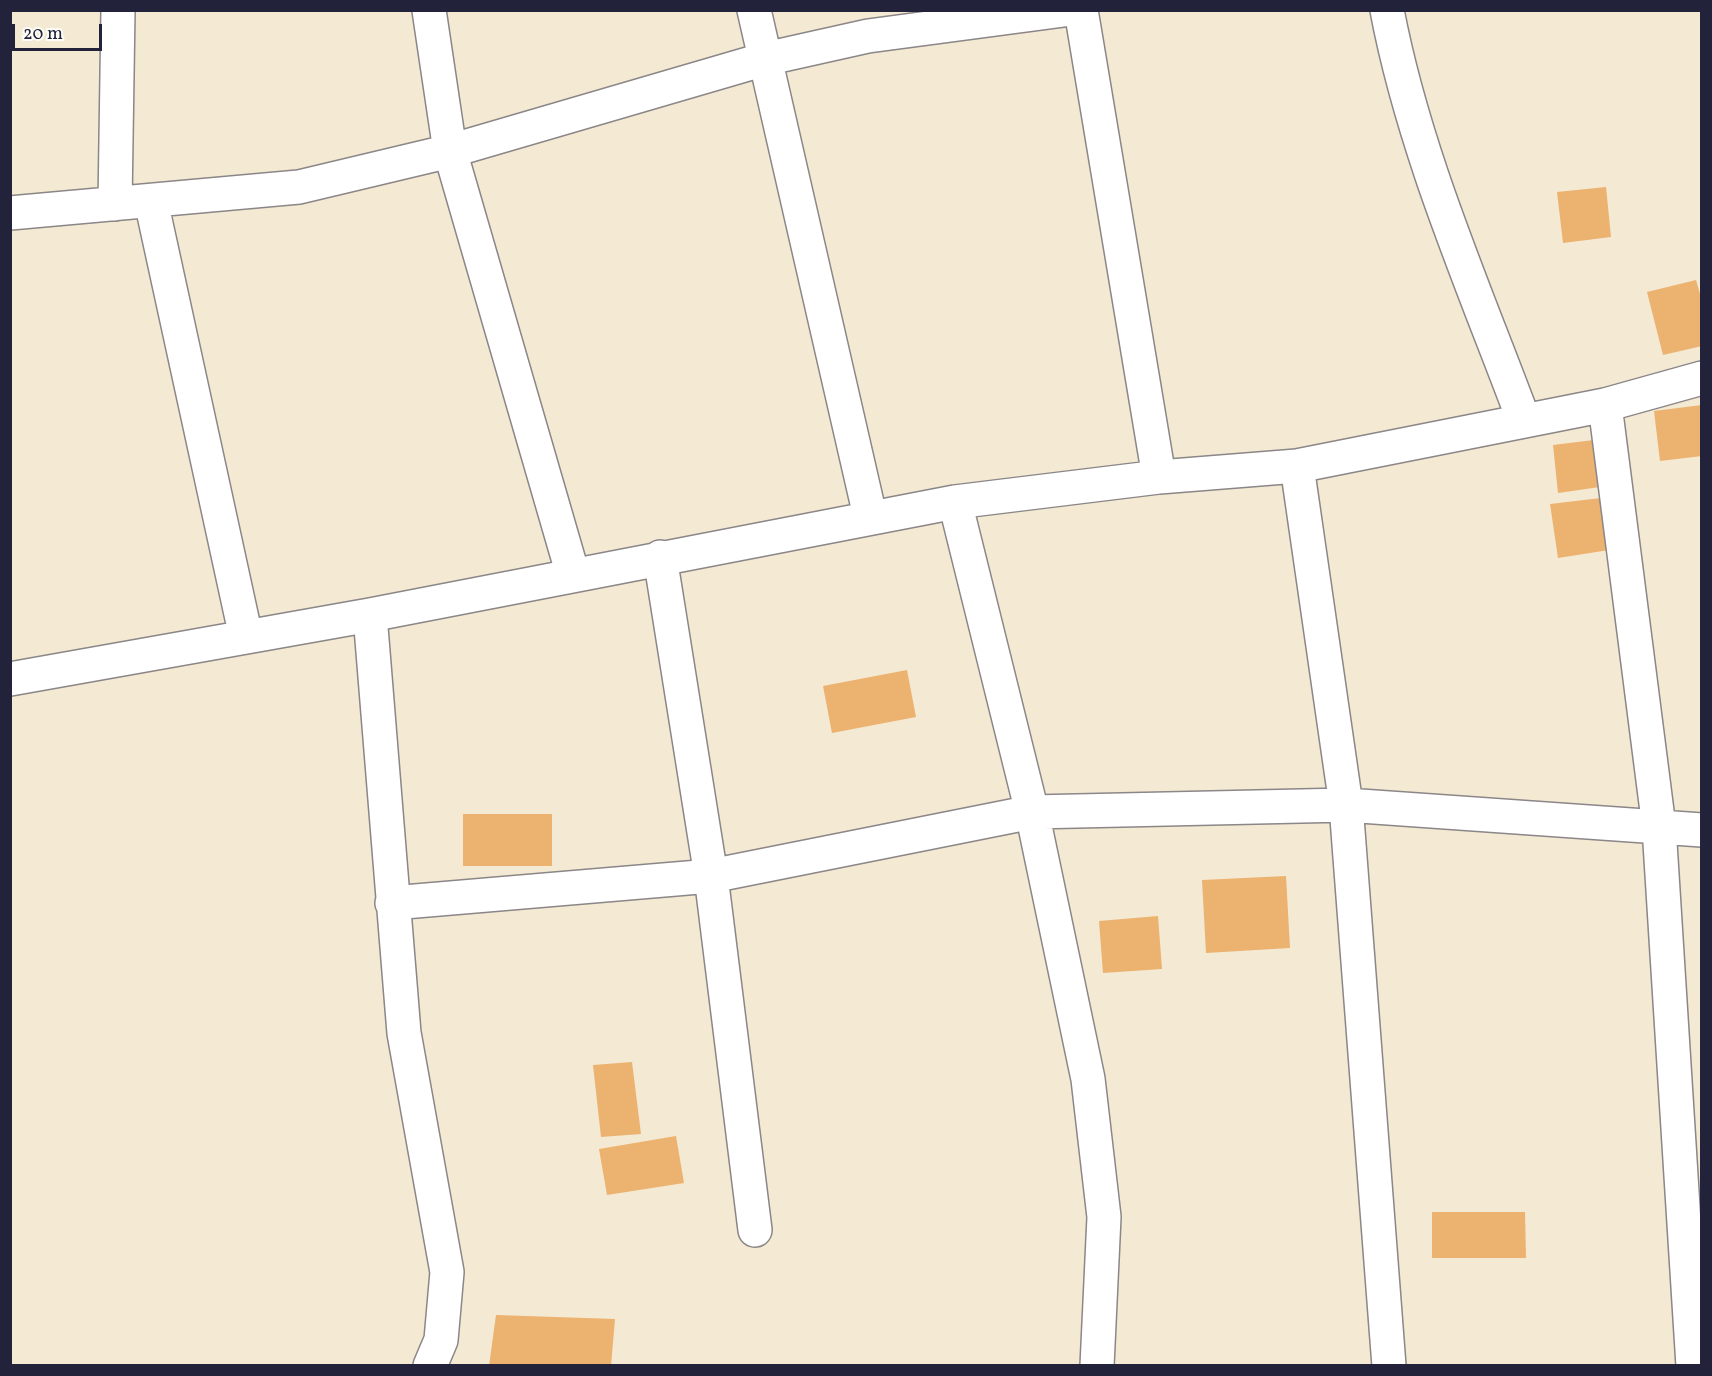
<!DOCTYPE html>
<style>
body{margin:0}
#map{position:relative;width:1712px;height:1376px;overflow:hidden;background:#f4e9d3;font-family:Vollkorn,serif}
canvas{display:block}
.frame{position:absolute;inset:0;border:12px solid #22223b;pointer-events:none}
.scale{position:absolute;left:12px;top:24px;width:90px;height:27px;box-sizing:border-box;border:3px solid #22223b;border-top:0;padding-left:8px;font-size:18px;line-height:21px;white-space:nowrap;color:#22223b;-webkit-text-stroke:4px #fdfcf7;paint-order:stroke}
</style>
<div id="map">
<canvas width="1712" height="1376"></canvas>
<div class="frame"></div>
<div class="scale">20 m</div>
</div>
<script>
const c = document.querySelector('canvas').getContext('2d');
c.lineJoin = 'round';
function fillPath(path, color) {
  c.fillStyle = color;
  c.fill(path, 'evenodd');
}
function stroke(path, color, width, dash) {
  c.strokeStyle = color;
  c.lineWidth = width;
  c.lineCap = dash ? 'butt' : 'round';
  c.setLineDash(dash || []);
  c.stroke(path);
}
fillPath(new Path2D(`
 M1606,187L1611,237L1563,243L1557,192Z
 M1696,280L1702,301V346L1663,355L1647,292Z
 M1702,405V456L1660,461L1654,411Z
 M1594,440L1600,487L1558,493L1553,445Z
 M1601,498L1609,550L1558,558L1550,504Z
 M907,670L916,717L832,733L823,686Z
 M463,814H552V866H463Z
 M1286,876L1290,948L1206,953L1202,880Z
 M1158,916L1162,969L1103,973L1099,921Z
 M632,1062L641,1134L601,1137L593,1065Z
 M676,1136L684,1183L607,1195L599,1149Z
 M1432,1212H1525L1526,1258H1432Z
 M496,1315L615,1319L611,1366H489Z`), '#ecb270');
const minor = new Path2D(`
 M429,10L450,151L573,575
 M754,10L870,516
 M1081,10L1159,477
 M1387,10C1414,152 1474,287 1524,421
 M151,201L246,637
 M115,204L118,10
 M10,213L299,187L450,151L765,59L868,36L1064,10
 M1605,405L1659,827L1693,1366
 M1297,466L1346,805L1389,1366
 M955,502L1032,812L1088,1079L1104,1217L1097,1366
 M660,557L711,876L755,1230
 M370,615L404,1033L447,1272L441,1340L430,1366
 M10,679L370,615L955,502L1159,477L1297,466L1605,405L1702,378
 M392,903L711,876L1032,812L1346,805L1702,830`);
stroke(minor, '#8b8687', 36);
stroke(minor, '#fff', 33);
</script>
